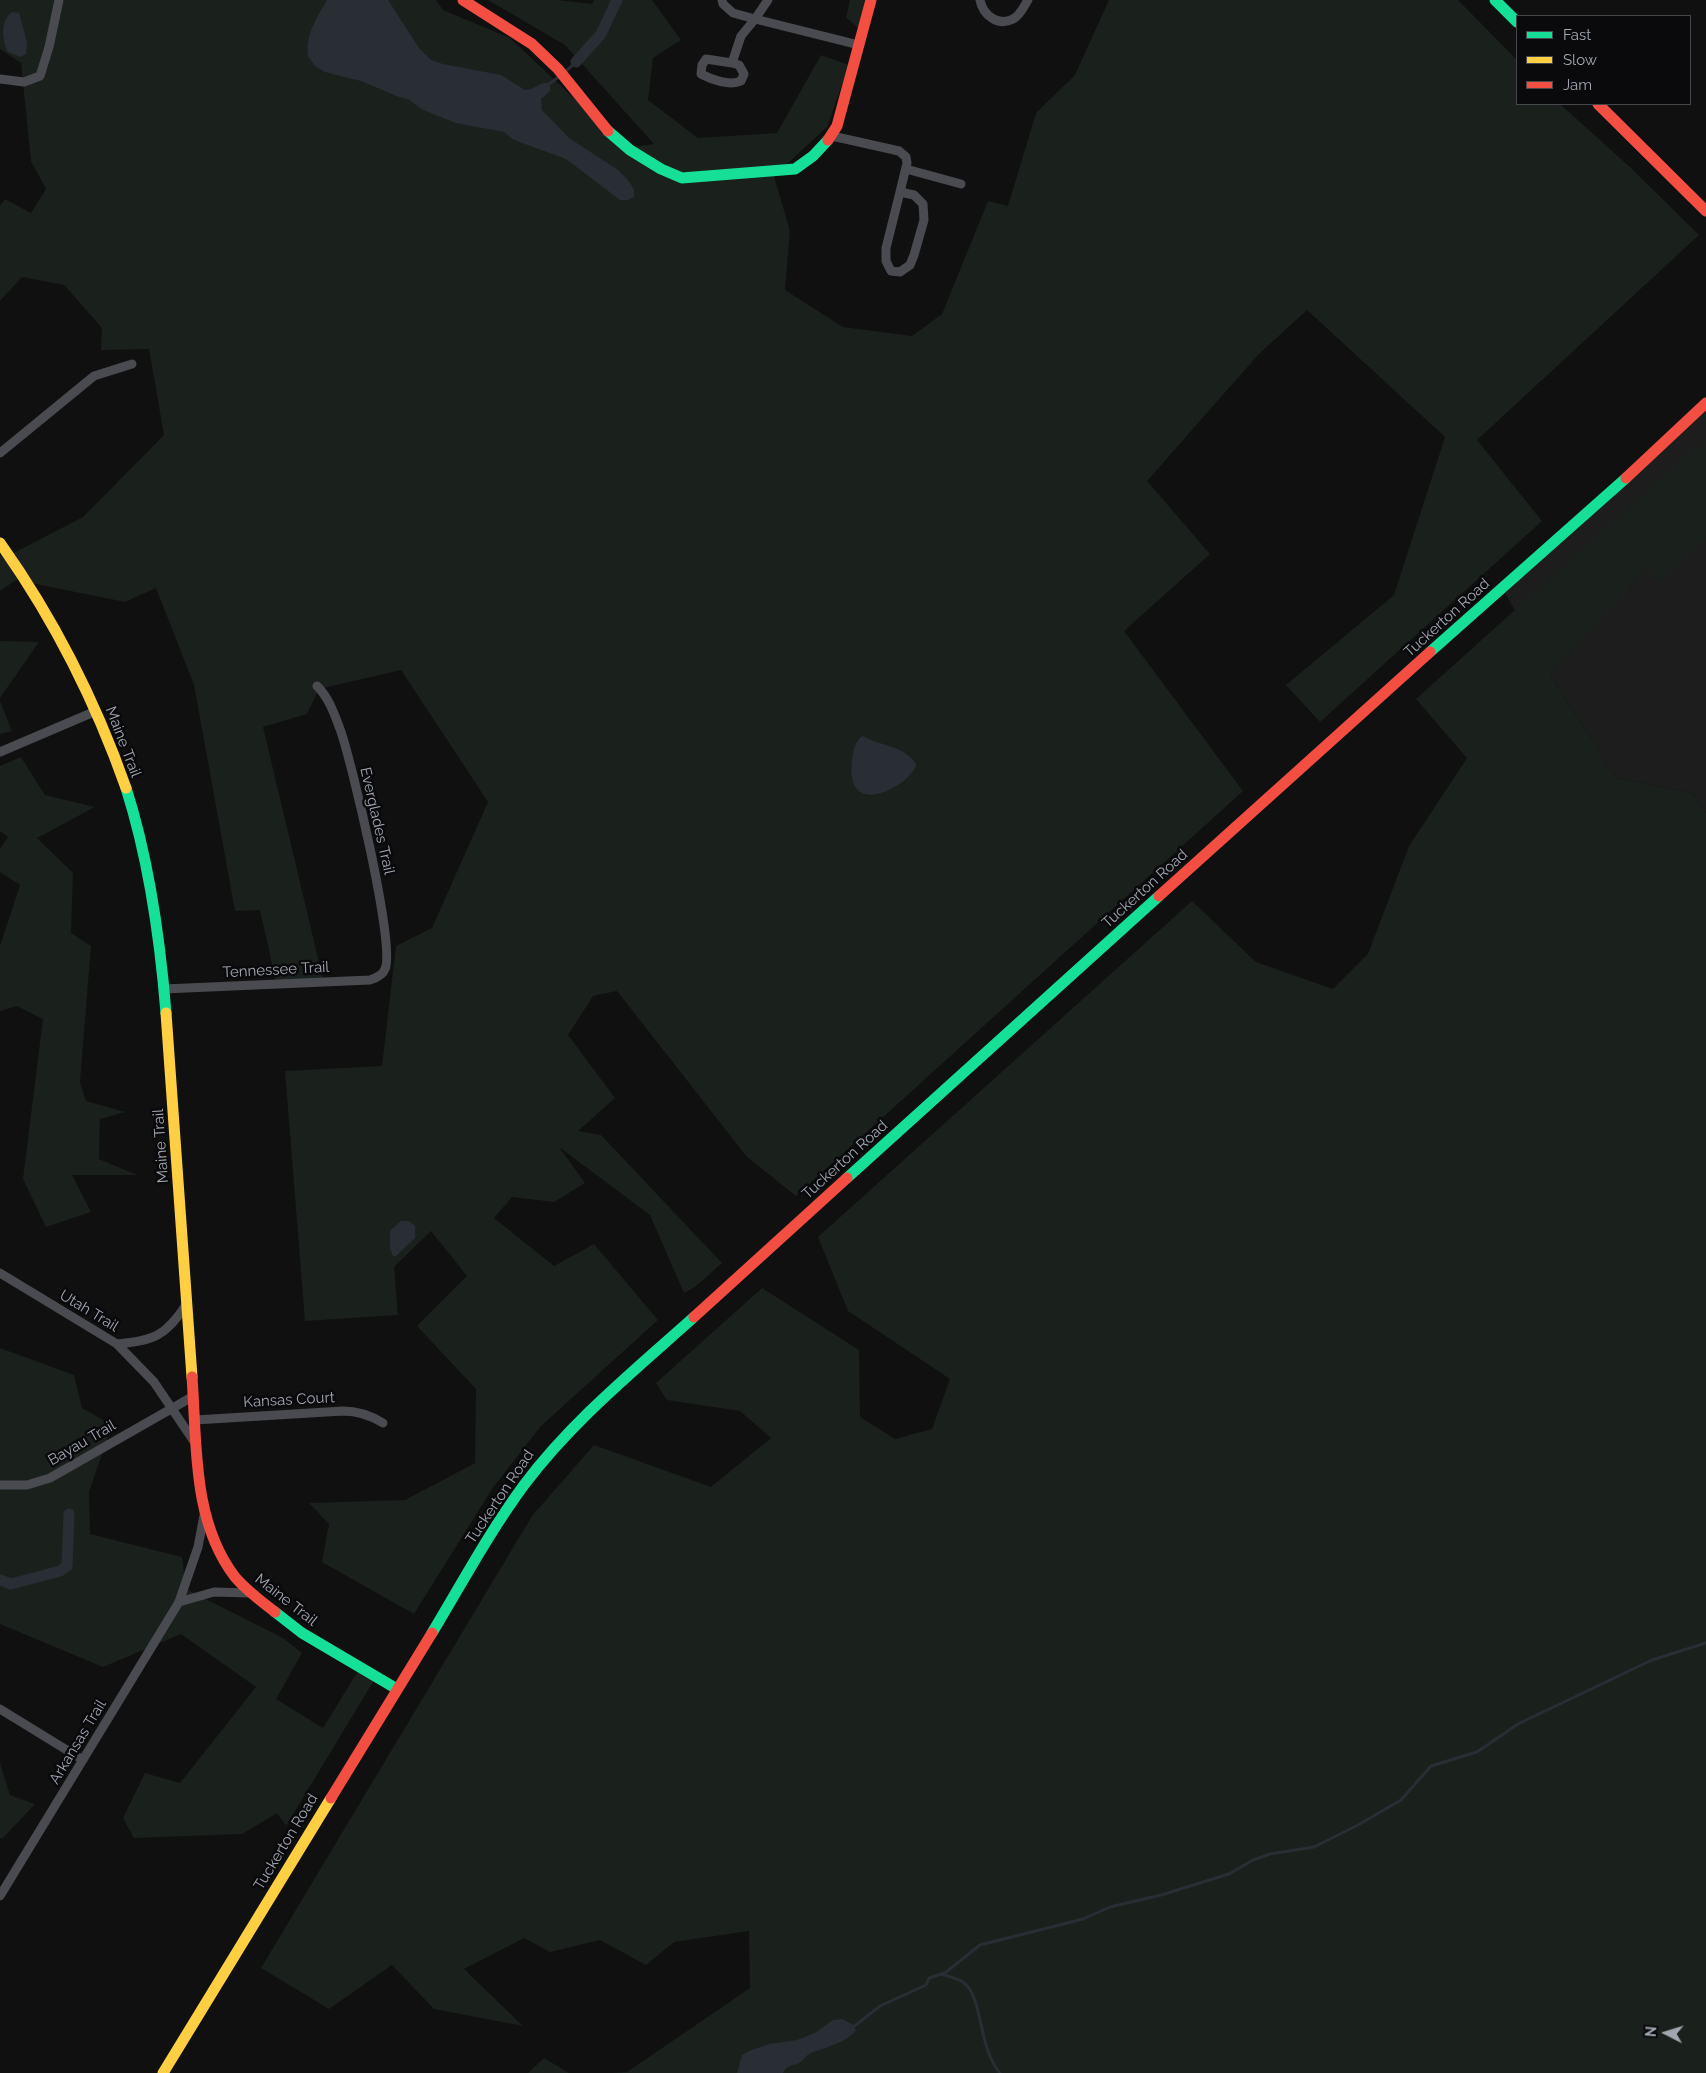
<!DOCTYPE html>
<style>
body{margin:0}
#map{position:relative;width:1706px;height:2073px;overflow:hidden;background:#101010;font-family:Raleway,sans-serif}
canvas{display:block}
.legend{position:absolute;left:1516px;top:15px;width:175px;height:90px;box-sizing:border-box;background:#0a0a0c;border:1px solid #46484e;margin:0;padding:6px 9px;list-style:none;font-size:15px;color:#a1a6b1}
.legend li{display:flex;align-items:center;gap:10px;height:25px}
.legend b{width:25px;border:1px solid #46484e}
.north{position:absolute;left:1641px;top:2008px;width:50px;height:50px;-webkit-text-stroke:4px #0a0a0c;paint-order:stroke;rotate:275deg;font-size:14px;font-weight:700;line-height:20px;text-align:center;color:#a1a6b1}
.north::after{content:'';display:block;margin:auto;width:18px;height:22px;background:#a1a6b1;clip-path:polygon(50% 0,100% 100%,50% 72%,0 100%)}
</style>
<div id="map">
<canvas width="1706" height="2073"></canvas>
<ul class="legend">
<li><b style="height:6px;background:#16e098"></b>Fast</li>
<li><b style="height:6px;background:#ffcf43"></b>Slow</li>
<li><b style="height:6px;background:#f24e42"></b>Jam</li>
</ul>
<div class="north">N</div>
</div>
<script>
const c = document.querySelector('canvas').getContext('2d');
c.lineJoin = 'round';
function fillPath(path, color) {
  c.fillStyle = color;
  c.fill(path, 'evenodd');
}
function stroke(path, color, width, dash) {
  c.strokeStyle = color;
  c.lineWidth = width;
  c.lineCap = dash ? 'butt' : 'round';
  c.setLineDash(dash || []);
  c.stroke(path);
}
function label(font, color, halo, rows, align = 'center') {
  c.font = font + ' Raleway,sans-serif';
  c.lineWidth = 5;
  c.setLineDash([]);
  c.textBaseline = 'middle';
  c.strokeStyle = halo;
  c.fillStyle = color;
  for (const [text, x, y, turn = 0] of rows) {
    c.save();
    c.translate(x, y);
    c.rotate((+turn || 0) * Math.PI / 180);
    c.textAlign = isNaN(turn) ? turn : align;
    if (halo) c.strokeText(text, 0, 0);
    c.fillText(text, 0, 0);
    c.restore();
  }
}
fillPath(new Path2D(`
 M1706,405V813L1692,793L1616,778L1550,675L1503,589Z`), '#1d1d1e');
fillPath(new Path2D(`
 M0,0H436L443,10L510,38L627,148L654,144L565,45L488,0H557L592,4L594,0H652L681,40L653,58L648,100L698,138L777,133L821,55L849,65L827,127L774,176L790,231L785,290L843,327L912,336L942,314L988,201L1008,206L1036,113L1075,75L1109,0H1458L1517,60V104H1560L1631,168L1699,235L1477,440L1542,521L1320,722L1286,685L1394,595L1445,437L1307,310L1258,355L1147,481L1210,554L1124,631L1243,791L796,1196L747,1157L617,991L593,996L568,1035L615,1098L578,1131L601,1135L722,1263L695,1287L684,1293L650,1215L559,1147L585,1183L554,1202L512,1197L494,1218L554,1266L594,1244L658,1320L540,1427L492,1489L414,1614L322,1562L329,1524L309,1503L405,1500L475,1463L476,1389L417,1326L467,1276L431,1231L394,1267L398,1315L305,1321L285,1071L382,1066L396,946L432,928L488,802L401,670L319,689L307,714L263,727L323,979L276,982L260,910L235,911L194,685L156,588L125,602L16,580L0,591V555L6,557L83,517L164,435L149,349L101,350L102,328L64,285L22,277L0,301V206L5,199L31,213L46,189L31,161L21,63L0,49Z
 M850,0H872L860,30L846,17Z
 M1706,438V538L1660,581L1647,568L1550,675L1616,778L1692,793L1706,813V2073H612L627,2072L750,1988L749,1931L674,1942L646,1965L600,1940L550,1952L524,1938L464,1969L523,2026L434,2009L392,1965L329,2009L261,1968L532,1516L594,1445L711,1487L771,1438L740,1411L667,1400L656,1383L762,1288L859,1350L860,1417L895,1439L932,1429L950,1379L848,1311L818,1237L1192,901L1256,962L1333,989L1368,954L1409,846L1467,758L1416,699Z
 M0,641L39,642L0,698Z
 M0,701L12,731L0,734Z
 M21,757L45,795L95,807L37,838L73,873L71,933L91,946L80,1082L86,1101L125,1112L100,1119L99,1159L137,1175H72L91,1212L46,1227L23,1179L43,1019L17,1006L0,1011V946L20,885L0,872V849L8,837L0,831V766Z
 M0,1348L74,1375L82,1408L112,1425L89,1492L90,1534L182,1557L186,1589L283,1638L302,1653L276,1699L323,1728L363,1663L379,1672L286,1826L277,1813L242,1834L134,1838L123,1818L145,1773L180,1783L256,1687L181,1634L103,1667L0,1624Z
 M0,1763L10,1795L35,1804L2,1839L0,1838Z
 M544,2058L569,2073H528Z`), '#1a201b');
fillPath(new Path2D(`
 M327,0H388L419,48L431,60L443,64L501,75L525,90C535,90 540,81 550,83V91L541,99L542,110L569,138L618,170L627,179L634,189V197L628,200H620L566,159L514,140L504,132L456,123L423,110L408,99L399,97L361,81L325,72L315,66L308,56C305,35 317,17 327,0Z
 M12,12L19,13L20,16L27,42L26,54L20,57L8,52C2,40 0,21 12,12Z
 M863,736C881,747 903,744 916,764C915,782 844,825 852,760C853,752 855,740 863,736Z
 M401,1221H409L415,1226V1238L396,1256H393L390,1248V1231Z
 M842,2019L852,2024L856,2030C846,2043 826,2047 811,2053C806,2055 804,2060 799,2063C792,2066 787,2065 783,2073H737L742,2055L749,2051L769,2044L797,2040L815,2033L833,2020Z`), '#282e34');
stroke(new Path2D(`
 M565,72L576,62
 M549,84L560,76
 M942,1974C949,1977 958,1978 964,1983C983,1997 978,2048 1000,2073
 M852,2028L880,2006L926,1985L929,1978L945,1973L980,1945L1083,1919L1110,1907L1161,1895L1229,1874L1253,1860L1270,1854L1314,1847L1358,1825L1401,1800L1431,1766L1477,1752L1518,1724L1652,1660L1706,1643`), '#282e34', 3);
stroke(new Path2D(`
 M576,62L601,34L617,0
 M0,1580L11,1584L60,1571L67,1566L69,1514`), '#282e34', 11);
stroke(new Path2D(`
 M722,0L723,4L733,13L755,19L768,0
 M980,0C983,15 998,27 1013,19C1020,16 1024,6 1028,0
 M732,63L739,65L744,74L741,81C730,86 712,80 701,74L702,65L706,59L732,63L741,36L755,19L859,45
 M0,79L24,82L40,76L49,47L59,0
 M832,136L899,151L906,157L907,163L900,192L914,195L923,204L924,220L914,255L910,265L900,272L891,271L886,261V248L900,192
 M906,169L961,184
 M0,453L94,376L132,364
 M0,752L96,711
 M164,989L370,980C376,978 383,975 385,969C396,947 351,759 340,729C334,713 329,698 317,686
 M0,1273L117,1344L154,1382L195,1443
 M117,1344C153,1341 166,1336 186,1305
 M195,1420L343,1411C358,1411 370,1415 383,1423
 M0,1485H27L50,1478L192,1397
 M205,1510L198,1547L179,1602L214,1592L250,1593
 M0,1709L83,1760
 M0,1896L179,1602`), '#4a4b50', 9);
stroke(new Path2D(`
 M1495,0L1517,22
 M608,131L630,150L661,169L682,178L795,169L813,156L828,140
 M1430,652L1626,478
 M126,788C149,860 160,938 166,1013
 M847,1178L1159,896
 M275,1612L302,1633L397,1689
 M432,1633C462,1583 490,1531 524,1485C572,1421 635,1370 694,1317`), '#16e098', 11);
stroke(new Path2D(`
 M0,543C54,619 95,700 126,788
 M166,1013L192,1377
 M163,2073L331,1798`), '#ffcf43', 11);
stroke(new Path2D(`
 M463,0L532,44L558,69L608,131
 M1598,104L1706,211
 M828,140L837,126L871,0
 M1626,478L1706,403
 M1159,896L1430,652
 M694,1317L847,1178
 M192,1377C197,1444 192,1521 235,1577C247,1591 261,1601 275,1612
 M331,1798L432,1633`), '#f24e42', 11);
label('15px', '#a1a6b1', '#0a0a0c', [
 ["Tuckerton Road",1447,618,-42],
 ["Maine Trail",123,742,69],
 ["Everglades Trail",377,821,77],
 ["Tuckerton Road",1145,889,-42],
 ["Tennessee Trail",276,970,-3],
 ["Maine Trail",161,1146,-94],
 ["Tuckerton Road",845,1160,-42],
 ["Utah Trail",89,1311,31],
 ["Kansas Court",289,1400,-3],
 ["Bayau Trail",82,1443,-30],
 ["Tuckerton Road",500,1497,-56],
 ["Maine Trail",286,1600,38],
 ["Arkansas Trail",78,1742,-59],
 ["Tuckerton Road",286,1842,-59]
]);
</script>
